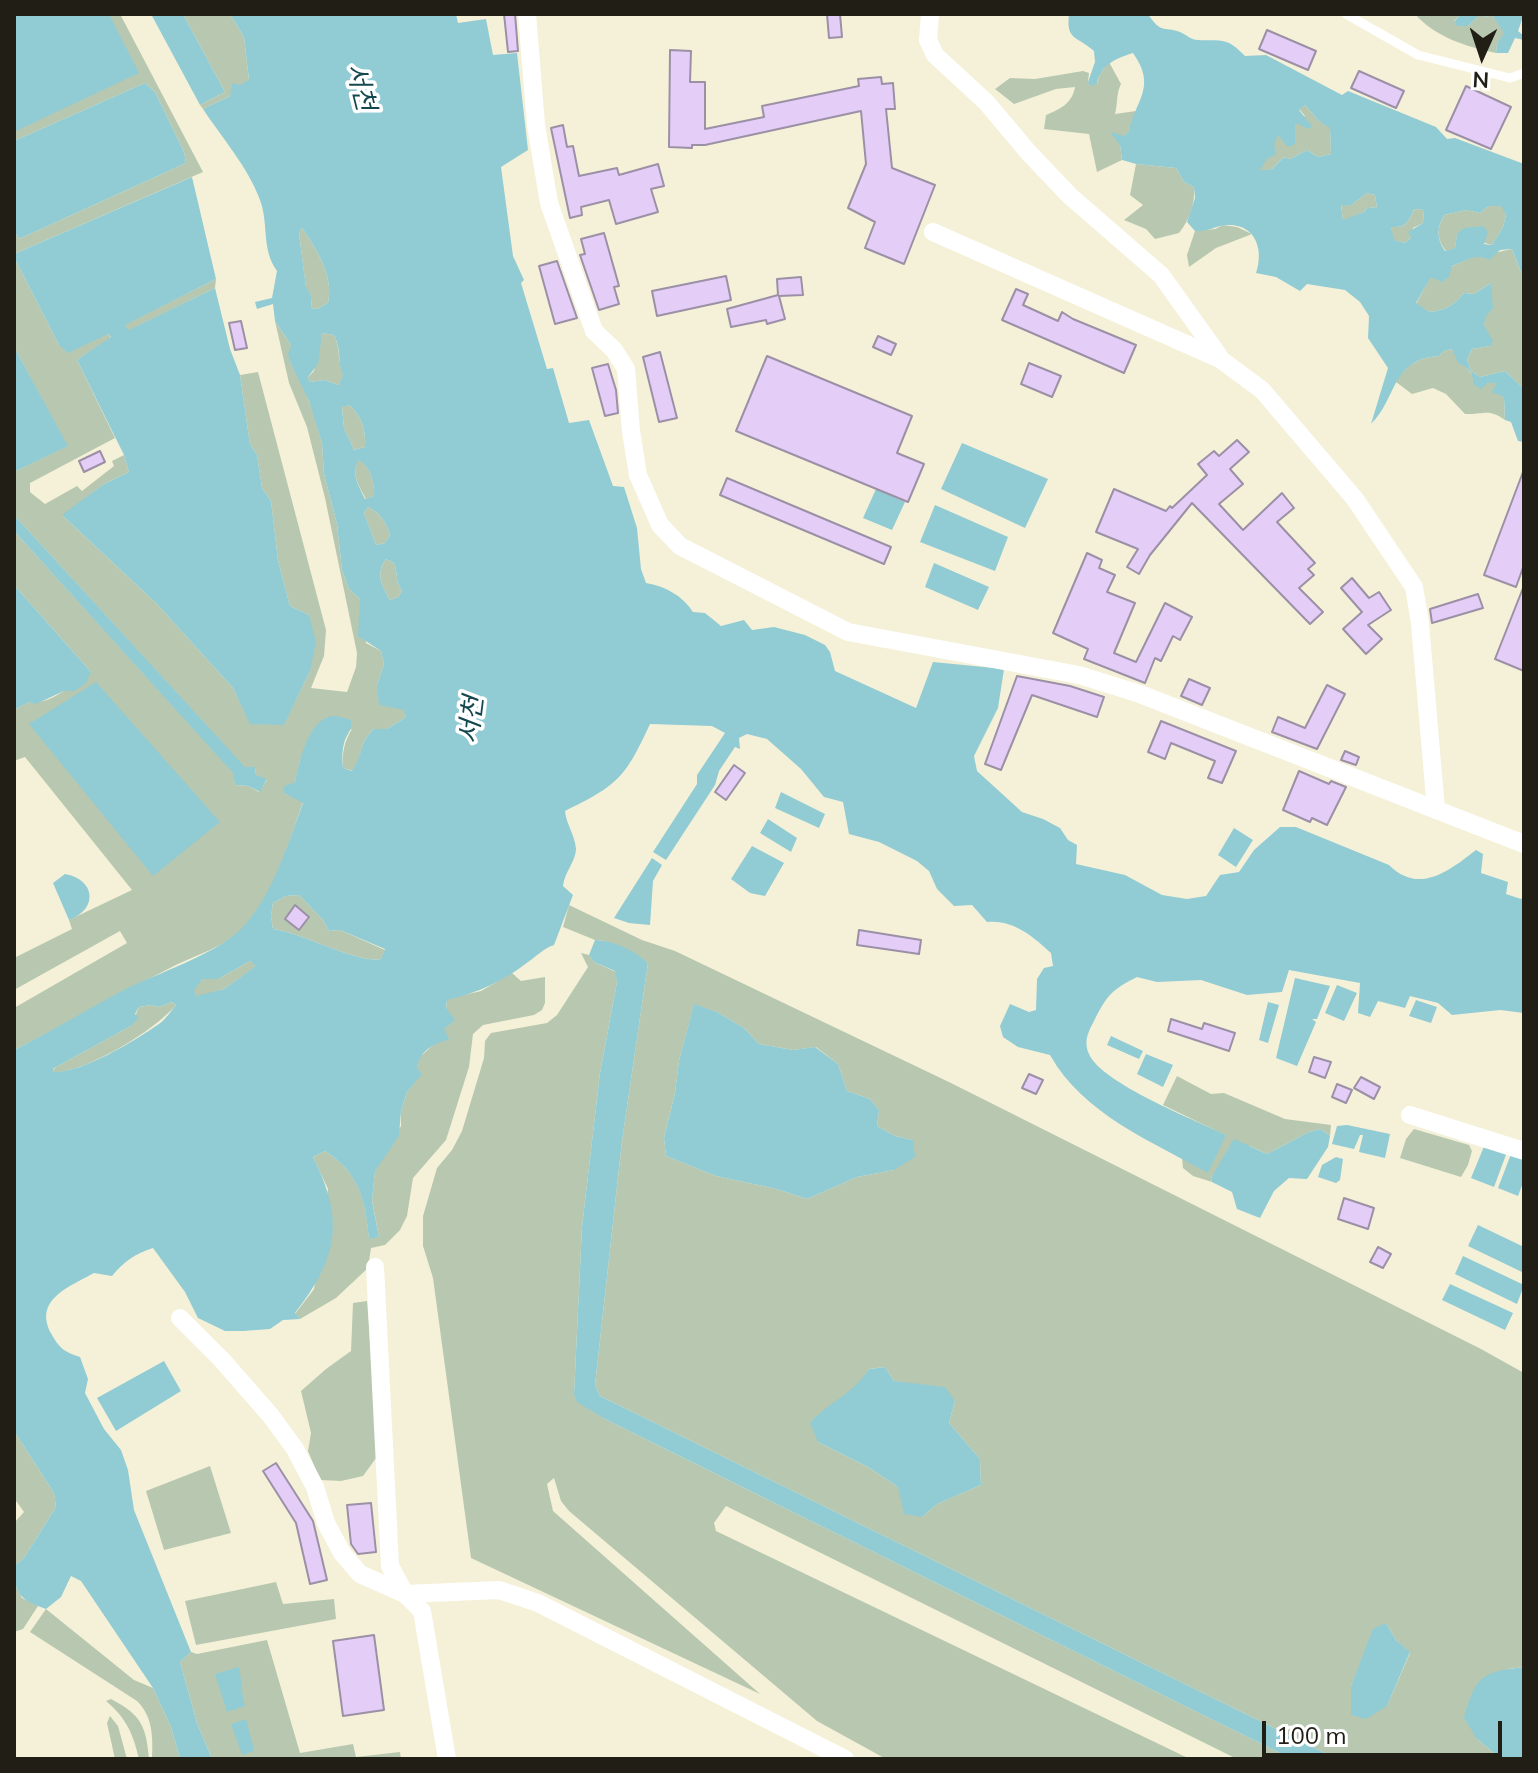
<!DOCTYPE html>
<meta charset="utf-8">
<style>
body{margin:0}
#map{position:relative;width:1538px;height:1773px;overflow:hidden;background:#f5f1d8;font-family:Mulish,sans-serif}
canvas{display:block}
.frame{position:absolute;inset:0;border:16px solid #201e15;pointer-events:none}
.north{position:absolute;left:1442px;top:16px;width:80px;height:80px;-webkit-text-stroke:6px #fff;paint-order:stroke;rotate:183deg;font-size:22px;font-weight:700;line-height:32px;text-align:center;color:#201e15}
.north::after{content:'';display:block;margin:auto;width:28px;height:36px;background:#201e15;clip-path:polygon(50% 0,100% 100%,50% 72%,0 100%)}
.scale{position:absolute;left:1262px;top:1721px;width:240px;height:36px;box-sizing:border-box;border:4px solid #201e15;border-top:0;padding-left:10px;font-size:24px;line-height:28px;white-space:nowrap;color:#201e15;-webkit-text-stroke:6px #fff;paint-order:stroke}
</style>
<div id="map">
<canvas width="1538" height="1773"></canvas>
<div class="frame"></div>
<div class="north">N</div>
<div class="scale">100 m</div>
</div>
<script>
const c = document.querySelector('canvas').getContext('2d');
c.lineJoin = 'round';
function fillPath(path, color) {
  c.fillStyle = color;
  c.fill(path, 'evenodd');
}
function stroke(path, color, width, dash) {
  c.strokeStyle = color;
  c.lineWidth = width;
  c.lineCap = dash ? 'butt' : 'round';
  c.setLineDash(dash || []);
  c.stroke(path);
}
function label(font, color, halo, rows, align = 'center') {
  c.font = font + ' Mulish,"Noto Sans KR",sans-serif';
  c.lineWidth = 7;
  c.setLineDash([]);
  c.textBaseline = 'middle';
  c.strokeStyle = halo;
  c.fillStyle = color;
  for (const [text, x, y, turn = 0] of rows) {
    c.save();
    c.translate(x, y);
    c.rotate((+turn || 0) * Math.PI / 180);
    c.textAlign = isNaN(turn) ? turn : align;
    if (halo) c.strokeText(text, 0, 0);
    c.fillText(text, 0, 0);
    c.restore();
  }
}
fillPath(new Path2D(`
 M14,14H120L203,172L14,254V231L19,239L186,163L184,152L155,92L145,83L14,141Z
 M183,14H230L244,37L249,80L230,96L203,109L200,105L225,92Z
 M1415,14H1467L1459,16L1454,21L1457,26H1468L1481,14L1486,17L1492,15L1505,33L1497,44L1496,53C1467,47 1435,37 1415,14Z
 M1109,62L1121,84C1116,94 1118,103 1115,114L1136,111L1129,131L1120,145L1122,160L1097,172L1089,134L1044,129L1046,115C1060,109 1072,104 1075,87L1056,89L1014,104L995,89L1010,78L1035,79L1083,71L1089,73L1088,82L1097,83L1100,74Z
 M1305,105L1319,121L1330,127L1331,154L1318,157L1307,150L1290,159L1284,157L1272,169L1258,172L1278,134L1305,116L1299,109Z
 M1136,164L1176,168L1184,182L1194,187C1195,204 1190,219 1179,233L1155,239L1146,229L1124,220L1143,205L1130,195Z
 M1367,193L1375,195L1377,208L1368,207L1364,212L1343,221L1341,204L1350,206Z
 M1489,206H1502L1506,215L1503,227L1492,245L1457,235L1455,248L1446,251C1436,238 1437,229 1444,215L1466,210L1480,213Z
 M1414,209L1424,210L1423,223L1413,228L1411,237L1405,243L1393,240L1391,227C1407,228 1408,222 1414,209Z
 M1223,225L1237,227L1252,234L1216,248L1189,267L1187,255L1195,231L1215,229Z
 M302,228C317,250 334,276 328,303L317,309L311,308L312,297L306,288L299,233Z
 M1512,249L1524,280V389L1505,371L1480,377L1471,371L1467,359L1472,349L1490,346L1484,325L1491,283L1474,294L1464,293C1453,306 1446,310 1429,312L1416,304L1431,276L1470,258Z
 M14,257L59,345L108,334L111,338L77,360L115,438L30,483V492L45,504L77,486L82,491L114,466L112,461L124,455L129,472L104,484L63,516L157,604L233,688L251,724H284L310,671L309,615L290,606L278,560L271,501L262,488L257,455L250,444L240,375L258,372L326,630L324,656L311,688L347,692L356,667L357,653L325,498L307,427L289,383L275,321L291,345L290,362L304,388L314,415L322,443L324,474L337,524L342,570L349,589L360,599L366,643L381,651L384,664L377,685L405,710L406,717L387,729H374C358,743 364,754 353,771L343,768C342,753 344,742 352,729L300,760L295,782L284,793L303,802C288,844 274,896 242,929C223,948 195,955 172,967C119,994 68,1024 14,1050V1008L127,943L120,931L14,990V958L72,929L69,920L132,890L25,757L14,761V710L29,702C49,706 75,683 91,672L14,585V531L234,773L235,785L249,786L259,792L267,780L256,775L255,767L245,768L14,515V472L67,446L14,347Z
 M216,279L215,288L128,331L124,325Z
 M322,333L334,335C341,348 337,363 344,375L339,385L324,380L310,382L308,377L314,371Z
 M1452,349L1474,377V385L1497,382L1498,393L1504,397L1505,420C1487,408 1485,415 1465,414L1446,394L1433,388L1412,394L1396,382C1405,365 1420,357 1439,356L1444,351Z
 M349,405C362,416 366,430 365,447L354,450L344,428L342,406Z
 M359,459C370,466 375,483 374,496L366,499C359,486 350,473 359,459Z
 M368,507C380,513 386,522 390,535L385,543L376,545L364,513Z
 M386,559L394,563C398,573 395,581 402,591L398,597L390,600C382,585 375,574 386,559Z
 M299,895L323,920L329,931L340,930L385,950L381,959C358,964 303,933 273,929L271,916L273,903L286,896Z
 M569,905L642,940L675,951L951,1083L1481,1349L1524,1373V1667L1508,1669L1477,1739L1501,1759H1337L600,1396L595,1385L622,1141L648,963L604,941L595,940L563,927ZM694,1005L717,1012L744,1028L759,1044L793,1050L816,1047L838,1064L847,1091L870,1099L879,1110L877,1126L895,1136L913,1140L894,1170L857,1177L807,1199L777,1189L716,1176L666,1156L664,1138L675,1093L679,1061ZM885,1367L894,1381L915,1385L955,1401L949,1423L980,1459L981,1485L937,1504L922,1517L898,1487L868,1467L818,1442L842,1399L858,1386L869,1369ZM1386,1623L1396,1640L1410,1653L1387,1706L1351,1686L1362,1660Z
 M581,953L589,955L594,962L616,972L617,982L600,1073L582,1227L574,1394L605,1419L1292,1759H1237L726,1506L714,1523L716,1531L1190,1759H886L817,1721L569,1511L561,1501L554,1478L547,1484L553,1511L760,1694L471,1558L433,1278L423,1246V1216L437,1168L452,1150L462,1131L484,1058L485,1041L491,1033L547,1023L557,1015L588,967Z
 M250,961L257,966L224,989L196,997L193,990L203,979H218Z
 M512,973L521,981L545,977V1003L542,1010L534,1015L483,1025L473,1034L469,1067L446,1140L413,1178L407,1216L400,1230L385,1245L371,1248L368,1268L336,1298L300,1319L295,1314L314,1289L328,1189L313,1157L325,1151C360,1174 365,1198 369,1238L379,1237L372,1200L375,1171L401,1126V1111L407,1092L413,1084L419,1058L436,1042L444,1029L447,999L481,991Z
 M172,1002L176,1005C153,1032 89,1070 54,1073L53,1070L56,1067L131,1026L139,1007L151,1005L159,1007Z
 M1177,1076L1211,1094L1224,1093L1285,1119L1331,1125L1330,1136L1321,1129L1309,1132L1267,1154L1250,1146L1211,1177L1212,1182L1193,1176L1183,1168L1182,1158L1208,1172L1225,1135L1163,1105Z
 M1414,1129L1469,1145L1472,1151L1468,1165L1461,1177L1400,1158L1406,1139Z
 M367,1301L379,1454L363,1476L341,1481L320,1480L308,1451L311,1433L301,1391L326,1369L351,1351L353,1303Z
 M14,1431L54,1493L56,1507L24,1558L14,1566V1523L24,1512L14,1498Z
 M210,1466L231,1533L164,1550L146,1491Z
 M276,1582L283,1604L334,1599L336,1619L196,1645L185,1601Z
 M14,1583L22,1598L38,1606L23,1629L14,1632Z
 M46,1609L134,1680L153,1688L171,1727L180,1759H152C153,1737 153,1717 137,1701L30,1632Z
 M267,1640L300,1753L353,1744L356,1757L400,1752L401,1759H212L197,1723L180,1662L191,1652L197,1654Z
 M111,1699C141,1715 146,1725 149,1759H139C133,1733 126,1718 106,1701Z
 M110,1716L118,1726L127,1759H115L107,1723Z`), '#b8c8b0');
fillPath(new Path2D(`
 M14,14H109L139,73L14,132Z
 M151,14H183L225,92L200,105Z
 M230,14H456L458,23L486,19L493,55L517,53L528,150L501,167L513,256L524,280L521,283L547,369L553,368L569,423L589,420L613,486L624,487L637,528L641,569L646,583C665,586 683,596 693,612L705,613L721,626L744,620L752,630L774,627L805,635L825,645L830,652L835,671L916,708L933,662L1004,669L998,708L974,756L977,771L1022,812L1043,819L1060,828L1068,840L1077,845L1076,864L1125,875L1162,895L1187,899L1206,896L1220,875L1239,872L1254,850L1280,827H1296L1389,865C1419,895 1449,871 1476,850L1483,854L1481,873L1508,882L1506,894L1521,899L1524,896V1013L1500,1010L1452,1015L1438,1003L1410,996L1405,1008L1378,1001L1370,1017L1358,1013L1360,983L1289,970L1282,992L1247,995L1201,980L1157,982L1137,977C1113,989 1107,995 1095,1019C1089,1031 1083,1040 1089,1054C1101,1083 1195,1120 1226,1135L1208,1173C1151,1141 1083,1114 1050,1055L1018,1047L1003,1037L1000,1026L1010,1004L1029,1012L1036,1010L1037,979L1044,968L1053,966L1051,953C1033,936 1012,919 987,922L972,905L954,906L937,889L929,871L917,861L879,842L849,834L843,802L824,797L801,769L767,739L747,734L739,738L740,749L735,747L719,771L715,785L666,860L653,852L697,784V775L725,733L712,726L650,724C625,778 618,785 565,811C566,824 575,835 576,849C576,861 564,873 563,886L573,895L554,945C543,949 538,955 528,962C504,981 477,993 447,1000L446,1008L455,1020L444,1029L449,1040C433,1043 420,1051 417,1068L422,1074L407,1092L401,1111L399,1136L375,1171L372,1201L379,1237L369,1239C365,1199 360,1174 325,1151L313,1157C345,1221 338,1258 295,1313L300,1319L283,1320L270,1329L243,1331H225L198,1318L185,1292L153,1248C135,1254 124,1261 112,1276L94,1273C69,1287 32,1300 52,1335C60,1349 65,1352 80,1357L88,1379L85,1393L104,1429L121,1450L128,1470L134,1510L191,1652L180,1662L197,1723L212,1759H180L171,1727L153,1688L81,1581L71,1576L61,1597L46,1609C20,1600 14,1594 14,1566L24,1558L56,1507L54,1493L14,1431V1050C51,1032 86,1010 122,991C157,973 215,955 241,929C272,898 288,843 303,803L284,793L283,787L295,782C299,762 308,720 332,716C338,716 345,718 351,720C352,730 349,731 345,740C342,749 342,758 343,768L352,771C364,754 358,743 374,729H387L406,717L404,710L379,705L377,685L384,664L381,651L358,636L360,599L349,589L342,570L337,524L324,474L322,443L309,401L290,362L288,354L291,345L275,321L273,304L257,309L255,302L272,298L277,271C261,249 269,224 260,200C248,167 222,138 203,109L230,96L232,83L240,85L249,80L244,37ZM302,228C317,250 334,276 328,303L317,309L311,308L312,297L306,287L299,233ZM322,333L334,335C342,350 337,363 343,375L339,385L324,380L310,382L308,377L318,364ZM349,405C362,416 366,430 365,447L354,450L344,428L342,407ZM359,460C370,466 375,483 374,496L365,499C359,486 350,473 359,460ZM368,507C380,513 386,522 390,535L385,543L376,545L364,513ZM386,559L394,563C398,573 395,581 402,591L398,597L390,600C382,585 375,574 386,559ZM299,895L323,920L329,931L340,930L385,949L381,959C358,964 303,933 273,929L271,916L273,903L286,896ZM250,961L256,966L224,989L196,996L194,990L203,979H218ZM172,1002L176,1005C171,1011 166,1019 159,1024C134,1041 84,1072 54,1072L53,1069L56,1067L131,1026L139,1018L135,1014L139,1007L151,1005L159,1007Z
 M1069,14H1148C1161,34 1163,26 1180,32C1187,35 1191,40 1198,40C1222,41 1227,37 1245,56L1266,55L1342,95L1348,91L1436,127L1447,139L1455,138L1524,164V280L1512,249L1500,250L1489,260C1477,252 1463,262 1452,266L1449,277L1442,282L1431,277L1416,303L1429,312C1446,310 1453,306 1464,293L1474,294L1491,283L1493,308L1486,316L1484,325L1493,341L1490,346L1472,349L1467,359L1471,371L1480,377L1505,371L1524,389V442L1518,441L1511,422L1505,420L1504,397L1492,392L1497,383H1488L1481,389L1473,384C1474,373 1468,367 1458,363L1452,349L1444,351L1439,356C1391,359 1397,399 1371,424L1388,368L1368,338L1369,316L1360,302L1345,290L1307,284L1300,291L1276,277L1256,273C1264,250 1256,223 1226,225C1216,226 1207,232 1195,231L1187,222L1195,198L1194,187L1184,182L1176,168L1136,164L1122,160L1120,145L1110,132L1125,136L1129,131C1136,99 1157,87 1133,53C1115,59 1102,64 1097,83L1091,86L1088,82L1095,62L1094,51C1076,35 1066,41 1069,14ZM1305,105L1319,121L1330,128L1331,154L1318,157L1307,150L1290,159L1284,157L1272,169L1259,171L1267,159L1276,154L1274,144L1278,135L1288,147L1295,144V123L1309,129L1312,126L1299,110ZM1367,193L1375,195L1377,208L1368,207L1364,212L1343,220L1341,205L1350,206ZM1489,206H1501L1506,215L1503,227L1492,245L1484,244L1488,232L1483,226L1464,228L1457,234L1455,248L1445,251C1436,238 1437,228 1444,215L1466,210L1480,213ZM1414,209L1424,210L1423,223L1408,232L1411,237L1405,243L1394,240L1391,227C1407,228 1408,222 1414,209Z
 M1467,14H1524L1518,31L1524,36V40L1515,38L1508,53H1496L1497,44L1504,33L1492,15L1486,17L1481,14L1468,26H1457L1454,22L1459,16Z
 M145,83L155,92L184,152L186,163L19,239L14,231V141Z
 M192,177L216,279L125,325L129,330L215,288L230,349L240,375L250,444L257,455L262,488L271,501L278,560L290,606L309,615L316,642L310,671L284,725L250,724L233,688L157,604L62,515L104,484L129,472L124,455L77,360L111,337L108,334L68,353L59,345L14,257V254Z
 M14,347L68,446L14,472Z
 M962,443L1048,479L1025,528L941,489Z
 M876,489L905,502L892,530L863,518Z
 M935,505L1008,537L995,571L920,542Z
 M14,515L245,767H255L256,775L267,779L260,792L249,786L235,785L233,773L14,531Z
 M934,563L989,587L978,610L925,587Z
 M14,585L91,672L86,683L75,691H64L36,704L29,702L14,710Z
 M96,682L220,822L153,876L29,724Z
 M781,792L825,814L819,828L775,808Z
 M768,819L797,838L791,852L760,833Z
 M1234,828L1253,840L1236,867L1218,855Z
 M752,846L784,863L765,896L750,893L731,879Z
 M652,858L662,865L653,881L650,925L629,923L614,918Z
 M65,874C95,879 99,909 69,920L53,883Z
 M595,940C615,941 633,950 648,963L622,1141L595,1385L600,1396L1337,1759H1292L605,1419L577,1402L574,1394L582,1227L600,1073L617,982L615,971L594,962L589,955Z
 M1295,978L1330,986L1317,1019H1312L1316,1022L1297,1066L1276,1058Z
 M1337,985L1357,993L1344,1021L1325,1013Z
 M1416,1000L1437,1007L1431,1023L1409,1016Z
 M1268,1002L1279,1005L1268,1043L1259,1040Z
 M694,1004L717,1012L744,1028L759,1044L793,1050L815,1047L838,1064L847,1091L870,1099L879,1110L877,1126L895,1136L913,1140L915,1157L894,1170L857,1177L807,1199L777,1189L716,1176L666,1156L664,1138L675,1093L679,1061Z
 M1111,1036L1143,1051L1139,1059L1107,1045Z
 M1146,1054L1173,1065L1163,1087L1137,1074Z
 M1347,1125L1390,1134L1385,1158L1359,1152L1363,1135H1360L1354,1149L1332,1144L1337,1126Z
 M1321,1129L1330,1136L1328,1147L1307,1179L1289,1178L1274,1191L1260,1218L1237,1209L1232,1192L1212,1182L1211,1178L1234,1139L1267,1154L1309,1132Z
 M1485,1144L1507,1152L1494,1187L1471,1178Z
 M1511,1154L1524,1159V1180L1518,1196L1498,1188Z
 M1336,1157L1343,1159L1340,1180L1336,1183L1318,1177L1322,1165Z
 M1478,1225L1524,1247V1273L1468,1246Z
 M1463,1256L1524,1285L1517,1304L1455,1274Z
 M1450,1284L1513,1313L1505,1330L1442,1300Z
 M164,1361L181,1391L116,1431L97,1398Z
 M885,1367L894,1381L945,1387L955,1401L949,1423L980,1459L981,1485L937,1504L922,1517L904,1514L898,1487L868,1467L818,1442L810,1423C830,1401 851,1396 869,1369Z
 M1386,1623L1396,1640L1410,1652L1387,1706L1366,1719L1351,1715V1686L1373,1629Z
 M239,1667C242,1682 241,1692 245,1706L227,1712L215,1674Z
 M1524,1667V1759H1501L1477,1739L1464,1718C1476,1676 1481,1672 1524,1667Z
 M246,1719L254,1749V1751L242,1755L231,1724Z`), '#91cbd4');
const building = new Path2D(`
 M504,14H515L518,51L508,52Z
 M827,14H840L842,37L829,38Z
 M1267,30L1316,51L1308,70L1259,49Z
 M670,50L691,51L690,82H705V129L764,117L762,106L859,86L858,79L881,77L882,84L893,83L895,109H886L892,168L935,185L904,264L865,248L875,222L848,208L866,164L861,111L705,145H692V148L669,147Z
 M1359,71L1404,91L1396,108L1351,88Z
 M1466,86L1511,107L1491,149L1446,130Z
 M563,125L567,147L573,146L579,176L617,168L619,175L658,164L664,186L651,189L658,212L616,224L609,200L581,207L582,215L570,218L551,128Z
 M604,233L619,286L614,287L619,304L599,310L580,255L585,254L581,239Z
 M557,261L577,318L555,324L539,266Z
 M726,276L731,300L657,316L652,291Z
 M801,277L803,295L779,296L785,319L767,324L766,320L731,327L727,309L778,295L777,279Z
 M1016,289L1028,294L1023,305L1058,321L1062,312L1073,319L1136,345L1124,373L1002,320Z
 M241,321L247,348L235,350L229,323Z
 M878,336L896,344L891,355L873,347Z
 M660,352L677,418L659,422L643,357Z
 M767,356L912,416L897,453L924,464L908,502L736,431Z
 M1029,363L1061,376L1052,397L1021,384Z
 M608,364L616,390L618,413L605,416L592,368Z
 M1237,440L1249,452L1230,469L1243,484L1219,504L1243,530L1282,493L1294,508L1277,522L1315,563L1308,569L1314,575L1299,588L1323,612L1310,624L1192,503L1150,555L1139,574L1127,567L1138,549L1096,532L1114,489L1166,511L1170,506L1172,508L1207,475L1198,464L1214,451L1219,456Z
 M100,451L105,462L84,472L79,461Z
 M1523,472L1524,565L1516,587L1484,575Z
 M727,478L891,547L884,564L720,495Z
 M1087,553L1102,560L1099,568L1115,575L1107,592L1135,603L1114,653L1136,662L1165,603L1192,617L1180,640L1173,636L1161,661L1155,658L1145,683L1084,659L1088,649L1053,633Z
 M1352,578L1369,598L1379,592L1391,610L1368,625L1382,639L1366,654L1343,629L1362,612L1341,588Z
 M1523,588H1524V671L1495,659Z
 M1478,594L1483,608L1432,623L1430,609Z
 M1017,676L1070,686L1104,697L1097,717L1032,695L1001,770L985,764Z
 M1189,679L1210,688L1202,705L1181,696Z
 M1327,685L1345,694L1317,749L1272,732L1278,717L1305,728Z
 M1161,721L1236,751L1222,783L1208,778L1215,761L1171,743L1165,759L1148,752Z
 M1345,751L1359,757L1356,765L1341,760Z
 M734,765L745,773L726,800L715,792Z
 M1299,771L1329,784L1331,781L1346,787L1327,825L1312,818L1310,822L1283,810Z
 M295,905L309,917L299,930L285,919Z
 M859,930L921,940L919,954L857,945Z
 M1171,1019L1202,1029L1204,1023L1235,1033L1229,1051L1168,1031Z
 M1314,1057L1331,1062L1325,1078L1309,1072Z
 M1029,1074L1043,1080L1036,1094L1022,1088Z
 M1361,1077L1380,1087L1374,1099L1354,1088Z
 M1337,1084L1352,1090L1346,1103L1332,1097Z
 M1344,1198L1374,1208L1368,1229L1338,1219Z
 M1378,1247L1391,1254L1383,1268L1370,1262Z
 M276,1463L313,1521L327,1580L310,1584L296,1523L263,1471Z
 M371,1503L376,1552L358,1554L351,1544L347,1505Z
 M374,1635L384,1710L343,1716L333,1641Z`);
fillPath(building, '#e4cef8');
stroke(building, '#9b90a5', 2);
stroke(new Path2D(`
 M1346,14L1418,55L1510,78L1524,73`), '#fff', 9);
stroke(new Path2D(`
 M527,14L536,125L549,203L594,331L614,350L626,369L631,431L638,475L660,525L680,546L848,632L1079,675L1140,694L1524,844
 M930,14L928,40L935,55L986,102L1029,153L1070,196L1161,275L1219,356
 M933,232L1220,359L1262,390L1355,499L1414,587L1420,623L1436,810
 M1410,1115L1524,1151
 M375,1267L390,1566L405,1594L422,1611L447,1759
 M180,1318L222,1360L271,1416L295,1449L315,1487L326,1523L342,1553L360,1574L405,1594L499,1590L538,1603L845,1759`), '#fff', 18);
label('italic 26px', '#14484f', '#fff', [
 ["서천",360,87,76],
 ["서천",472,720,-83]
]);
</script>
